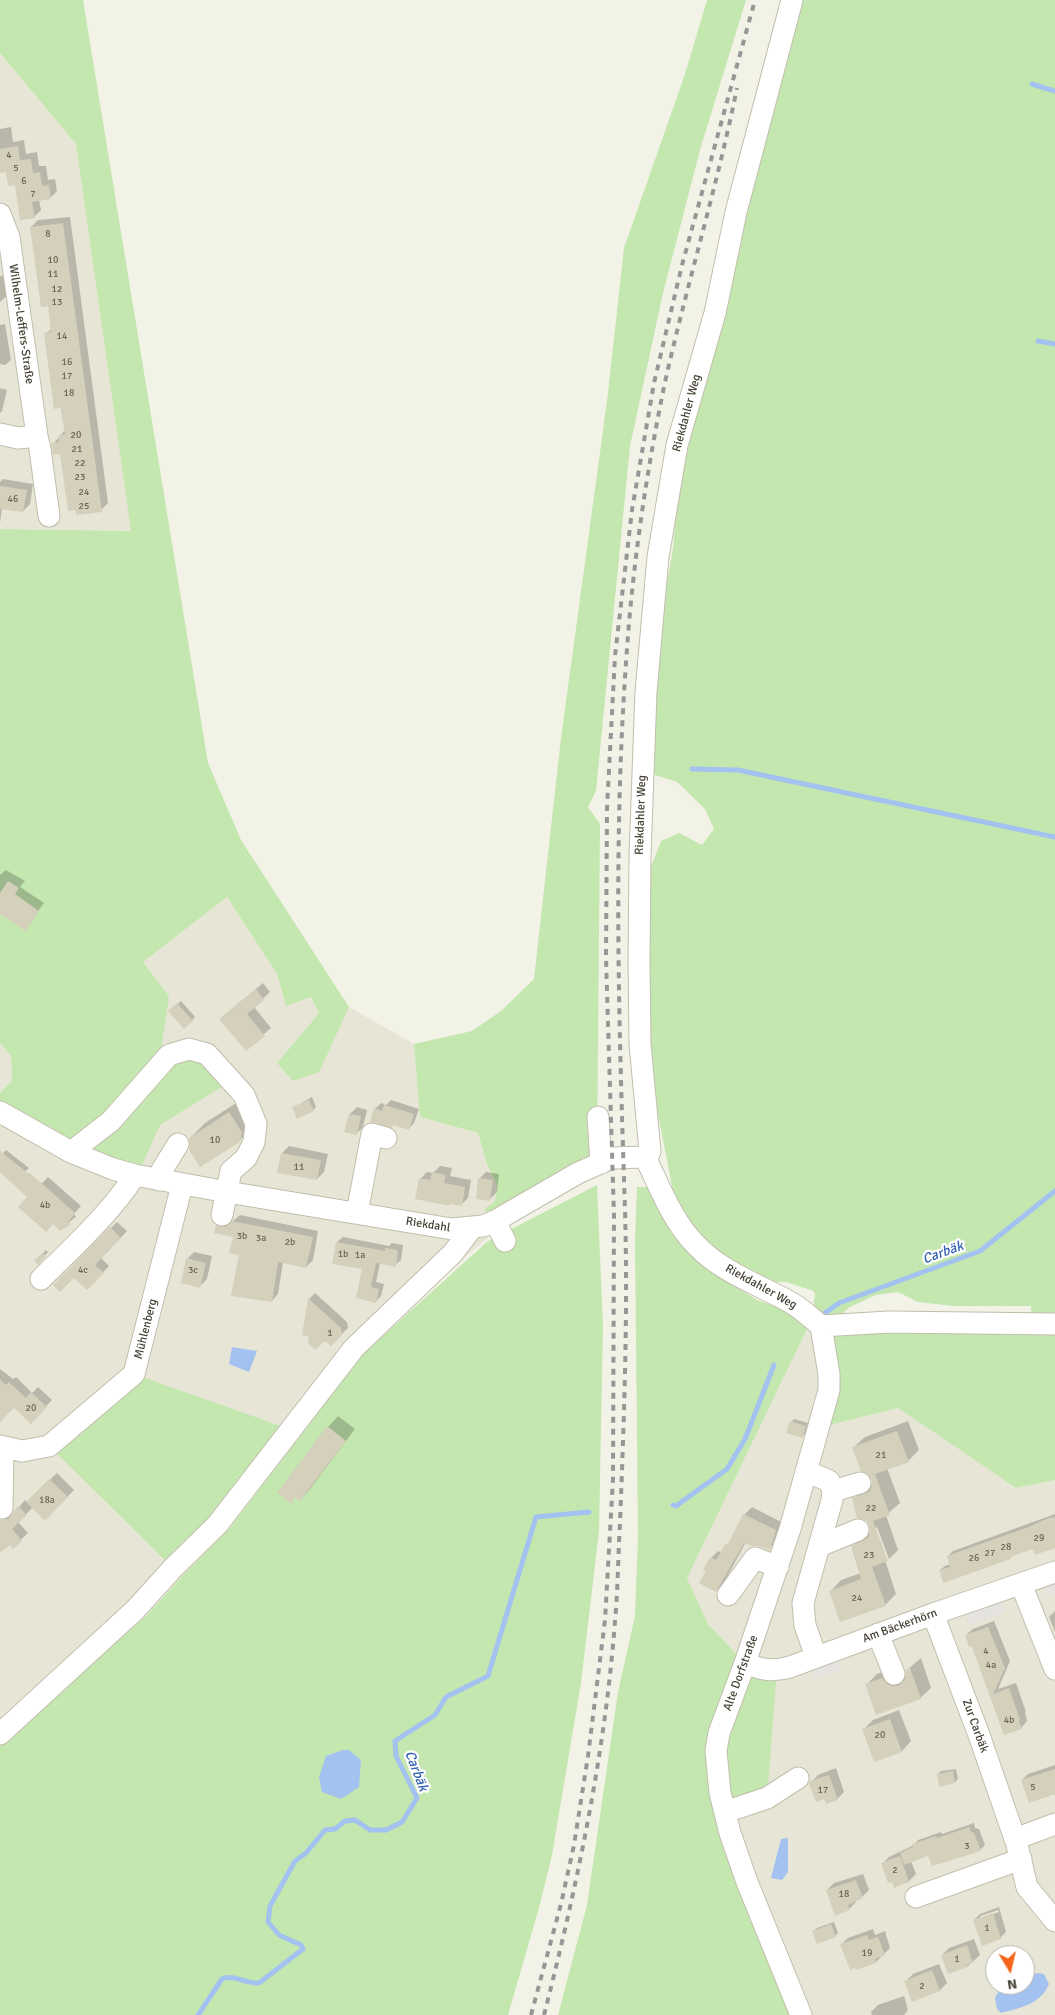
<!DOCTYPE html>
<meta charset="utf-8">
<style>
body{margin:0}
#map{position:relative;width:1055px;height:2015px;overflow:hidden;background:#f3f2e7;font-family:Signika,sans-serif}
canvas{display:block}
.north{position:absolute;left:985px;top:1945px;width:50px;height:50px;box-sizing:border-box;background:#fff;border:1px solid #b5b4af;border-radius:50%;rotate:171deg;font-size:14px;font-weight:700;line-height:20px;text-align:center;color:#464336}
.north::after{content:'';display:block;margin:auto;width:18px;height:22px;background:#f6651b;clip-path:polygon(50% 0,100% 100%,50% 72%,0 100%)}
</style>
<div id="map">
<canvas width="1055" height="2015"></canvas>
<div class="north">N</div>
</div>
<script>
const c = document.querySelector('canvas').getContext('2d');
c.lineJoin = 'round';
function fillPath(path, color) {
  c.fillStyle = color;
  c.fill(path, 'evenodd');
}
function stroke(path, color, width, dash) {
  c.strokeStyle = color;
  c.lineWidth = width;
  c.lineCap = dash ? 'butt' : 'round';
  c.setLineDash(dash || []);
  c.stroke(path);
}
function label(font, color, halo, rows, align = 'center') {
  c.font = font + ' Signika,sans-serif';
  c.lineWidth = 4.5;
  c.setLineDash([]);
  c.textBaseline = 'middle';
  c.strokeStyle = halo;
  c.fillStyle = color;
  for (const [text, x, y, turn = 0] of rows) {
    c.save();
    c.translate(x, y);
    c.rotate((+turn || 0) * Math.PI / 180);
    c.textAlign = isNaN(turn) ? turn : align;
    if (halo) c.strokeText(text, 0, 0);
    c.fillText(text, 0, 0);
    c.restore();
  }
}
fillPath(new Path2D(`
 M0,53L76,144L132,531L0,529Z
 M227,897L277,974L286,1005L312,997L319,1013L277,1063L336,1033L349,1007L414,1044L420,1117L478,1133L487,1164L497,1185L495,1201L485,1209L488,1238L354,1348L292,1430L49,1446L173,1568L0,1728V1101L75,1144L169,996L143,962Z
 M0,1043L11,1056L12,1082L0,1093Z
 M821,1326L825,1426L898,1408L1016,1488L1055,1480V2015H801L730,1833L745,1663L708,1624L687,1578L807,1329ZM995,1955H1025V1985H995Z`), '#e7e5d5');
fillPath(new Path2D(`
 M0,0H83L208,763L241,840L349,1007L319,1072L293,1081L277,1063L319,1013L311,997L286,1006L277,974L227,897L143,962L169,996L161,1050L76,1144L0,1101V1093L12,1081L11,1056L0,1043V529L131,531L76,144L0,53Z
 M707,0H746L700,150L663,293L630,446L596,791L588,807L600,824L597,1156L486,1216L485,1209L495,1201L497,1185L487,1164L478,1133L420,1117L414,1044L472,1031L501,1011L534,979L561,738L607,401L624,248L685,74Z
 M801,0H1055V1480L1016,1488L898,1408L825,1426L821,1326L1032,1324L1031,1306H953L918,1302L898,1292L876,1295L848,1308L839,1317L825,1318L813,1308L815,1294L813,1291L786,1282H770L730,1264L692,1229L674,1196L650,1073L647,877L661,841L679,833L702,845L714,829L705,809L677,782L652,774L659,631L673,548L677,501L697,406Z
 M189,1049L231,1081L160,1125L137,1176L71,1152Z
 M597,1185L603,1326L599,1531L581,1683L552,1855L539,1908L508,2015H0V1743L146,1616L184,1574L228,1530L364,1353L488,1241Z
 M637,1187H648L666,1223L685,1248L712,1273L757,1300L785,1310L807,1329L687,1578L708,1624L745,1663L777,1670L767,1798L725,1811L801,2015H558L587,1905L618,1692L635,1616L638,1537L635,1243Z
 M134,1374L292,1430L173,1568L49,1446Z`), '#c4e7b0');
fillPath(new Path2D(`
 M1055,1579V1593L1046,1596L1041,1584Z
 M1001,1599L1005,1612L970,1625L965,1612Z
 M837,1657L842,1669L814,1679L809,1668Z`), '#e4e3df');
fillPath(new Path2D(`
 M232,1347L257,1351L249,1372L229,1364Z
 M343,1750H349L361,1760L359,1787L341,1799L322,1792L319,1777L326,1756Z
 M788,1838V1872L782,1880L771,1878L781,1839Z
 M1038,1973L1044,1974L1049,1984C1041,2004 1020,2008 1001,2013L997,2009L995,1998L1000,1988L1007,1985H1025V1978Z`), '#a4c2ef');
fillPath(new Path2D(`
 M11,127L13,142L24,140L26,154L37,152L39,166H46L48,180L55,179L57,191L50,198L39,200L41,210L34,217L7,170L0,172V129Z
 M70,217L108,503L101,510L53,444L65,430L46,334L52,328L49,305L31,227L38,220Z
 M6,275L8,295L0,302V276Z
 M5,324L11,360L5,365L0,364V325Z
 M0,388L7,390L2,411L0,413Z
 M3,479L33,484L30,504L23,511L2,508L0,523V482Z
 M6,870L25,881L20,887L44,903L25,929L0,912V875Z
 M263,983L270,992L254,1007L271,1028L246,1049L228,1012Z
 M181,1001L195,1017L184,1028L170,1011Z
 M312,1097L316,1107L313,1110L293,1108Z
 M244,1098L254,1126L239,1141L190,1138L205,1123Z
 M391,1100L419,1109L414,1123L409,1128L375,1109L381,1103L386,1105Z
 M357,1107L367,1110L363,1127L356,1134L350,1114Z
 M289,1146L328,1154L324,1172L317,1179L282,1153Z
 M6,1150L29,1168L13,1182L0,1171V1157Z
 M440,1166L452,1168L450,1176L471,1180L468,1198L461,1205L451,1203L449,1205L420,1179L427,1172L433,1173Z
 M486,1172L499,1174L497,1192L490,1199L479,1179Z
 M48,1177L81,1206L74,1214L76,1217L60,1229L53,1223L20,1207Z
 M240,1215L318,1231L313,1260L306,1267L283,1262L278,1294L272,1301L241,1255L234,1236L217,1226L223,1219L233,1221Z
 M117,1222L127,1231L101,1258L109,1266L87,1289L75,1276L54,1285Z
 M343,1237L389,1246L392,1243L403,1245L401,1260L395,1265L380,1263L376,1282L384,1284L381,1296L376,1301L363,1268L337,1242Z
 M46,1250L48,1252L38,1263L36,1261Z
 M194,1252L212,1256L207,1279L200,1286L187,1259Z
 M315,1293L347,1322L348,1328L331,1345L325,1339L304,1334L309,1299Z
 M0,1369L13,1379L16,1377L32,1393L38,1387L52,1400L31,1422L14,1406L0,1410Z
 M338,1416L355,1429L310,1489L300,1500L328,1427Z
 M794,1419L808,1423L805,1434L802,1437L791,1422Z
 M908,1421L919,1450L908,1461L887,1468L900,1503L886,1515L898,1550L889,1559L877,1527L875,1529L896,1594L885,1605L831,1591L841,1580L861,1573L852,1547L863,1536L872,1532L871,1524L854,1499L864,1488L873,1484V1480L854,1447L865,1437Z
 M57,1473L74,1490L45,1519L33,1507L18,1522L28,1533L13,1547L10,1543L0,1552V1523L14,1513L25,1500L27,1502Z
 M752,1507L783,1523L776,1542L769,1549L746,1542L723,1584L716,1591L708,1570L711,1558L718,1551L722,1553L733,1538L745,1514Z
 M1055,1514V1546L1034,1547L1013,1555L1010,1558L940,1570L945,1566L951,1564L948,1556L953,1551Z
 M1055,1611V1632L1049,1617Z
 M994,1621L1010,1661L998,1689L1016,1683L1026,1712L1025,1713L1027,1721L1021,1728L1004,1734L972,1645L966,1635L973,1629Z
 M921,1658L931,1688L920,1698L866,1685L877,1674L893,1668L903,1676H908L907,1670Z
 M899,1710L911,1741L902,1751L875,1761L864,1729L873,1720Z
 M1055,1765V1796L1054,1793L1022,1780L1028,1774Z
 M836,1768L844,1792L837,1799L811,1782L818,1775Z
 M956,1769L958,1779L955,1782L938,1774L941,1771Z
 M974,1823L975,1828L979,1829L985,1845L980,1850L929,1854L911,1861L916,1874L909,1881L895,1886L882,1864L889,1857L914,1845L918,1840L941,1832L942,1834Z
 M863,1874L869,1890L862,1897L855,1900L856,1902L849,1909L827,1890L834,1883Z
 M999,1907L1006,1932L1000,1938L974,1920L980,1914ZM998,1910L999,1912L980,1919V1916Z
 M834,1922L838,1933L835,1936L813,1931L817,1928Z
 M873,1929L875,1935L885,1931L890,1948L876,1962L842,1944L848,1938Z
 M974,1939L980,1955L968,1966L949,1973L942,1955L949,1948Z
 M939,1964L947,1983L940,1990L906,1981L913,1974Z
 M904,1996L908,2010L904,2015H872L871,2012L878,2005Z`), '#0003');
stroke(new Path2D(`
 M1032,84L1055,91
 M1038,341L1055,344
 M692,769L738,770L1055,837
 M825,1313L839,1303L980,1251L1055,1191
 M673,1505L676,1506L727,1469L745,1439L774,1365
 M198,2015L222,1979C233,1974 247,1984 259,1983L303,1949L301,1945L279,1935L268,1922L270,1906L295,1861L306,1853L325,1830L335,1829L345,1821L355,1820L370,1830H386L402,1822L417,1798L396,1756L395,1741L435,1715L446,1697L488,1676L536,1517L589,1512`), '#a4c2ef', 5);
fillPath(new Path2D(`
 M18,146L20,160L31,159L33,173L40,172L42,186L49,185L51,199L32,202L35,218L20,220L15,185L8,186L6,172L0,173V149Z
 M63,223L102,512L76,515L75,510L68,511L60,454L53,455L51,443L59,442L58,436L65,434L61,408L54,409L44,333L51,332L48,306L41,307L30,227Z
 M0,486L27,490L23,512L0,509Z
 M8,881L19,888L15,894L39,911L25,931L0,914V893Z
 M256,989L264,1000L247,1014L265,1036L246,1051L219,1019Z
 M177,1003L193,1021L184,1029L168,1011Z
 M309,1100L314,1111L297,1119L292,1107Z
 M384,1105L414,1114L409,1130L393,1125L392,1128L370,1122L374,1108L382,1111Z
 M229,1112L242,1132L240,1142L200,1167L189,1150L190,1144L189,1138Z
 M349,1114L361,1116L357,1135L344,1132Z
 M0,1151L29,1174L30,1173L75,1213L68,1222L71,1224L60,1231L53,1224L46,1232L18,1207L27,1197L0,1172Z
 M281,1153L321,1160L317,1180L277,1173Z
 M432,1172L446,1175L444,1183L465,1187L462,1206L450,1204V1206L415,1199L419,1178L430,1180Z
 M478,1178L493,1180L490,1201L476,1199Z
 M232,1221L313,1237L306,1268L278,1262L272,1302L231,1296L239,1255L229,1253L233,1237L214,1233L216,1225L225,1227Z
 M110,1227L121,1238L95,1265L104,1273L87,1290L74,1278L60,1292L53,1285Z
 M336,1242L385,1251V1248L398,1250L396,1267L376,1263L371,1287L379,1289L376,1303L356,1298L362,1269L332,1264Z
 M42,1253L46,1256L38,1265L34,1261Z
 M186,1258L206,1263L200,1288L181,1283Z
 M308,1298L341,1328L342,1335L331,1346L325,1341L315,1350L308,1343L309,1337L302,1335Z
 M0,1379L6,1385L9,1382L26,1398L31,1392L47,1407L31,1424L14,1408L0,1422Z
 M790,1421L806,1426L802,1438L786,1433Z
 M327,1426L346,1441L300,1501L295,1498L291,1504L277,1493Z
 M897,1431L909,1462L875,1474L890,1515L873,1521L888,1561L872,1567L886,1606L840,1622L829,1591L861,1579L851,1546L868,1538L870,1531L869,1525L866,1520L857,1518L852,1498L869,1492L872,1486V1480L868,1474L861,1471L852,1447Z
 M49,1479L68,1497L45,1521L26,1502Z
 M18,1506L27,1515L12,1529L22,1541L13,1549L10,1545L0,1553V1520L8,1519Z
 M743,1514L776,1530L770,1550L759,1546H751L744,1543L716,1592L699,1583L706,1571L703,1570L710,1557L716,1560L726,1543L728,1544Z
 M1051,1517V1518L1055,1517V1548L1035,1555L1033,1549L1010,1557L1011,1559L943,1583L939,1570L950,1567L947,1556L1026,1528Z
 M988,1627L1005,1668L993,1694L1009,1688L1020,1719L1019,1721L1022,1729L1004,1735L972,1647H969L965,1635Z
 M910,1668L921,1699L876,1715L865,1684L882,1678L887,1684L892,1686H898L904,1681L906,1675V1670Z
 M890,1719L902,1752L874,1762L862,1729Z
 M1055,1769V1794L1029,1803L1021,1780Z
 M953,1771L955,1783L939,1787L937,1774Z
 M829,1775L838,1800L826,1804L824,1799L816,1802L809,1784L810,1781Z
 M969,1827L971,1832L974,1833L981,1851L932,1866L928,1856L904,1865L900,1853L913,1847L912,1844L936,1836L937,1838Z
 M900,1856L909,1882L894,1888L892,1882L888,1883L881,1863Z
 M856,1880L863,1898L848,1905L850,1910L835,1916L826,1890Z
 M993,1913L1001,1939L982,1946L973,1920Z
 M831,1924L836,1937L817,1944L812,1931Z
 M867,1935L869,1940L878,1937L885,1955L875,1959L876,1963L856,1970L855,1968L850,1970L840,1944Z
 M967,1945L973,1963L967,1965L968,1967L948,1974L941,1955Z
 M932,1970L940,1991L912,2002L904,1981Z`), '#d4d0bc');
const minor = new Path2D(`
 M0,214L9,237L37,436
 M0,434L18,438L37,436L40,449L49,516
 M0,1112L71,1152L113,1169L135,1175L227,1192L452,1229L483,1226L495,1221L578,1173L612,1158L645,1157
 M598,1117L601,1163
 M71,1152L111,1121L169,1055L189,1049L207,1054L244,1095L256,1124L254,1142L246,1158L231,1171L222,1215
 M645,1157L649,1154L650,1151L640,1044L639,962L640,856L646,692L658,557L677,445L715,313L736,212L792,0
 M645,1157C660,1187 672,1221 697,1246C722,1272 757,1284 788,1301C800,1307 810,1317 821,1326L889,1322L1055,1324
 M159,1180L162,1170L178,1144
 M357,1213L372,1134L386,1138
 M495,1221L505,1241
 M41,1279C74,1246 110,1214 135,1175
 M0,1446L22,1451L49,1446L134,1374L182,1185
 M806,1471L829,1481L833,1491L832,1500L803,1603L805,1625L816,1657
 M833,1491L860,1483
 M2,1508L3,1448
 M819,1546L858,1530
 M1021,1584L1055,1669
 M728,1595L755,1558L778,1567
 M933,1614L979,1735L1015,1839L1055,1824
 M878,1634L894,1674
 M745,1663C761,1670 774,1672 790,1667L933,1614L1055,1572
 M0,1734L135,1610L173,1568L217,1525L354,1348L453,1253L472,1228
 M725,1812L767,1798L798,1778
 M1017,1845L1027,1887L1055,1921
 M916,1897L1021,1859
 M801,2015L747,1882L730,1833L720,1793L716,1751L719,1733L745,1663L790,1529L829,1390V1374L821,1326`);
stroke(minor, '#c1beac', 23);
stroke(minor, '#fff', 21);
stroke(new Path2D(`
 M531,2015L561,1904L574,1845L588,1756L605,1620L613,1479L614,1216L606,958L607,808L615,656L632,510L654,383L682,265L755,0
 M544,2015C577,1886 605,1754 615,1621C618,1589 618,1556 620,1523C624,1419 628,1314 625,1210C619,1028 613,845 626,663C632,569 646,474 665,382C687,284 717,187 737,88`), '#969696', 4, [6, 6]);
label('10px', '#6a6658', null, [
 ["4",9,155],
 ["5",16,168],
 ["6",24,181],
 ["7",33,194],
 ["8",48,234],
 ["10",53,260],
 ["11",53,274],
 ["12",57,289],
 ["13",57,302],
 ["14",62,336],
 ["16",67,362],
 ["17",67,376],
 ["18",69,393],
 ["20",76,435],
 ["21",77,449],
 ["22",80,463],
 ["23",80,477],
 ["24",84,492],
 ["46",13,499],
 ["25",84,506],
 ["10",215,1140],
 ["11",299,1167],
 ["4b",45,1205],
 ["3b",242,1236],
 ["3a",261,1238],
 ["2b",290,1242],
 ["1b",343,1254],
 ["1a",360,1255],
 ["4c",83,1270],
 ["3c",193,1270],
 ["1",330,1333],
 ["20",31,1408],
 ["21",881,1455],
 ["18a",47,1500],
 ["22",871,1508],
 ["29",1039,1538],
 ["28",1006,1547],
 ["27",990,1553],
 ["23",869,1555],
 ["26",974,1558],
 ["24",857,1598],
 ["4",986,1651],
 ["4a",991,1665],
 ["4b",1009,1720],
 ["20",880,1735],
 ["5",1033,1787],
 ["17",823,1790],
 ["3",967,1846],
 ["2",895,1870],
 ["18",844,1894],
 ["1",987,1928],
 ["19",867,1953],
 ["1",957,1959],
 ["2",922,1986]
]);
label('12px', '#464336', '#fff', [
 ["Wilhelm-Leffers-Straße",21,324,82],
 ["Riekdahler Weg",687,413,-75],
 ["Riekdahler Weg",641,815,-88],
 ["Riekdahl",428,1225,9],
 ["Riekdahler Weg",761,1287,29],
 ["Mühlenberg",146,1329,-76],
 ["Am Bäckerhörn",900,1626,-20],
 ["Alte Dorfstraße",741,1673,-70],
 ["Zur Carbäk",975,1726,70]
]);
label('italic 14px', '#3162b0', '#fff', [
 ["Carbäk",943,1253,-20],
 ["Carbäk",416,1771,69]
]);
</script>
